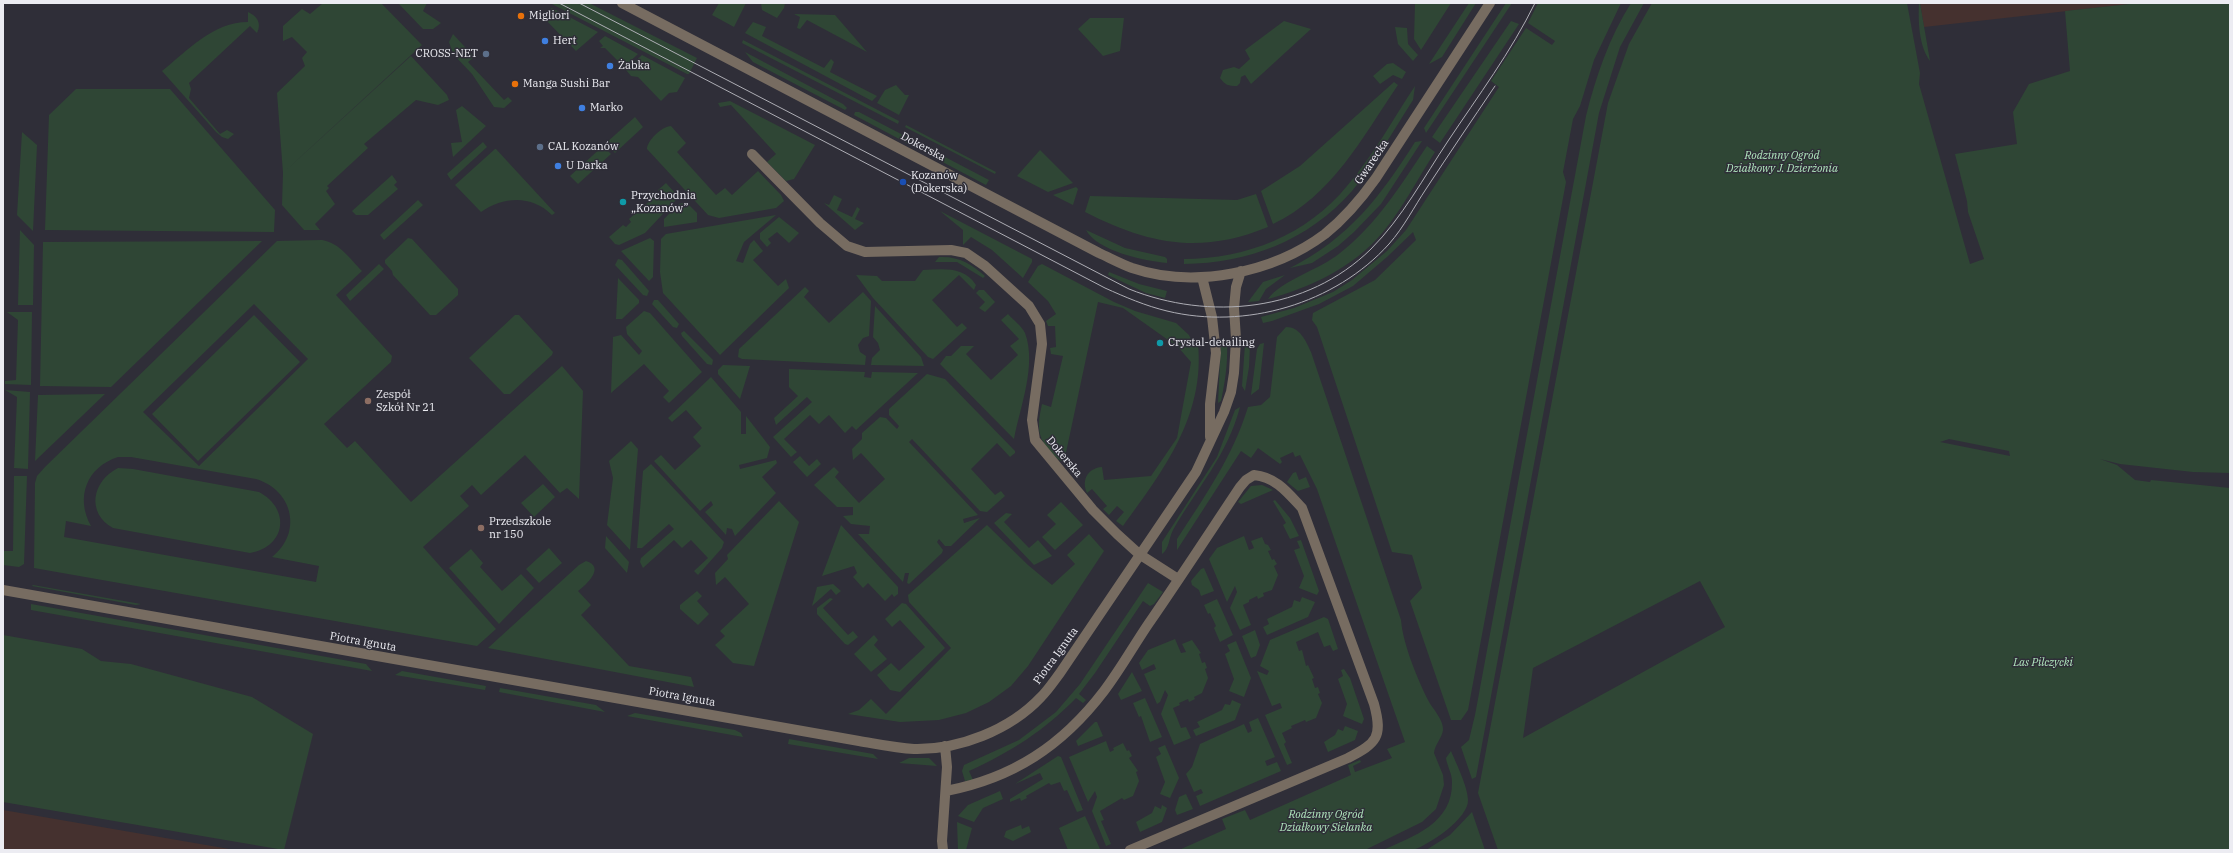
<!DOCTYPE html>
<meta charset="utf-8">
<style>
body{margin:0}
#map{position:relative;width:2233px;height:853px;overflow:hidden;background:#2f2e38;font-family:"IBM Plex Serif",serif}
canvas{display:block}
.frame{position:absolute;inset:0;border:4px solid #ececf2;pointer-events:none}
</style>
<div id="map">
<canvas width="2233" height="853"></canvas>
<div class="frame"></div>
</div>
<script>
const c = document.querySelector('canvas').getContext('2d');
c.lineJoin = 'round';
function fillPath(path, color) {
  c.fillStyle = color;
  c.fill(path, 'evenodd');
}
function stroke(path, color, width, dash) {
  c.strokeStyle = color;
  c.lineWidth = width;
  c.lineCap = dash ? 'butt' : 'round';
  c.setLineDash(dash || []);
  c.stroke(path);
}
function label(font, color, halo, rows, align = 'center') {
  c.font = font + ' "IBM Plex Serif",serif';
  c.lineWidth = 3;
  c.setLineDash([]);
  c.textBaseline = 'middle';
  c.strokeStyle = halo;
  c.fillStyle = color;
  for (const [text, x, y, turn = 0] of rows) {
    c.save();
    c.translate(x, y);
    c.rotate((+turn || 0) * Math.PI / 180);
    c.textAlign = isNaN(turn) ? turn : align;
    if (halo) c.strokeText(text, 0, 0);
    c.fillText(text, 0, 0);
    c.restore();
  }
}
fillPath(new Path2D(`
 M1920,3H2139L1924,27Z
 M3,810L235,850H3Z`), '#45312f');
fillPath(new Path2D(`
 M323,3H381L422,45L283,173L277,93L305,66L302,58L307,52L292,37L283,41V26L302,9L310,14Z
 M398,3H427L423,11L441,23L433,29H423Z
 M550,3H589L697,58L689,74H687Z
 M719,3H746L734,27L712,15Z
 M761,3H785L784,8L777,18L762,10Z
 M1415,3H1451L1421,50L1414,39Z
 M1469,3H1476L1442,57L1429,64Z
 M1506,3H1512L1426,133L1424,128Z
 M1538,3H1621L1594,60L1580,106L1573,119L1563,172L1566,182L1468,710L1461,720H1451L1410,601L1422,588L1412,555L1392,552L1317,327L1312,320L1313,313L1375,280L1416,240L1413,232L1387,257L1353,286L1319,304L1272,321L1263,323L1261,317L1294,308L1333,292L1352,280L1387,251L1406,230L1499,87L1491,81L1526,28L1552,45L1555,41L1528,23Z
 M1631,3H1644L1620,47L1599,113L1476,777L1472,779L1461,747L1469,740L1475,715L1586,116C1596,76 1609,38 1631,3Z
 M1652,3H1907L1920,73L1919,84L1970,264L1984,259L1968,212L1967,201L1955,154L2017,144L2013,112L2029,84L2070,71L2065,11L2139,3H2230V473L2193,472L2120,464L2100,459L2117,465L2135,480L2150,482L2151,480L2230,488V850H1498L1478,793L1608,103L1629,44ZM1949,439L2009,451L2010,456L1940,442ZM1700,581L1725,627L1523,738L1533,668Z
 M1919,3H1920L1930,61C1919,46 1918,22 1919,3Z
 M552,8L598,32L576,51L540,14Z
 M248,12C257,16 262,23 257,33L250,26L189,83L191,89L189,98L220,134L227,130L234,134L228,139L222,137L216,132L162,71C187,51 213,22 248,22Z
 M794,14L835,15L867,52L807,20L800,29L797,28L800,17Z
 M1090,18H1124L1120,51L1103,56L1078,29Z
 M1284,21L1311,29L1251,84L1245,75L1241,77L1240,83L1237,86C1228,86 1225,85 1220,78L1223,70L1234,67L1239,69L1250,59L1245,50Z
 M1511,21L1519,24L1440,143L1432,137Z
 M753,22L766,27L762,36L824,68L831,59L834,62L830,72L877,96L872,101L745,33Z
 M1395,27L1407,28L1408,44L1418,55L1413,61L1398,44Z
 M453,34L474,57L468,62L504,100L508,97L512,101L504,108L494,107L472,74L453,54L449,42Z
 M605,36L638,54L624,67L605,48H600L603,46L599,41Z
 M743,40L899,121L898,124L742,43Z
 M745,52L843,104L847,108L845,110L753,62Z
 M642,55L685,78L677,92L669,93L661,101L638,77L631,76L626,70Z
 M411,56L447,95L449,100L438,105L416,100L364,144L368,148L327,186L329,188L326,191L335,204L315,224L320,230H304L282,205L283,173Z
 M1393,63L1406,72L1402,79L1393,75L1380,84L1373,76L1387,64Z
 M1394,82L1398,85C1362,138 1332,196 1273,224L1261,191L1300,166Z
 M896,85L905,95H909L899,115L877,103L885,90Z
 M1415,86L1413,100C1393,131 1375,164 1352,191C1308,241 1248,263 1184,264V259C1246,259 1307,235 1347,186C1373,156 1393,119 1415,86Z
 M76,89H170L275,210L274,232L45,230L49,115Z
 M730,101L815,145L794,179L786,181L767,162L776,154L731,105L720,107L718,103Z
 M462,106L486,126L453,157L451,143L462,142L456,110Z
 M855,112H859L989,180L986,185L854,115Z
 M635,117L643,127L615,153L606,143Z
 M906,125L996,172L995,174L905,127Z
 M671,126L686,143L677,152L716,195L725,188L732,195L758,171L781,195L784,201L776,208L719,218L708,215L647,149C647,141 662,126 671,126Z
 M22,132L37,145L33,231L17,215Z
 M1422,141L1381,204L1354,232L1338,246L1312,263L1290,268C1349,238 1380,197 1415,142Z
 M483,142L487,147L451,180L447,174Z
 M603,146L611,154L578,184L570,176Z
 M1427,146L1435,152C1418,178 1403,208 1383,232C1353,268 1311,287 1268,299C1280,281 1321,269 1340,253C1377,224 1401,185 1427,146Z
 M495,149H496L555,213L552,215C532,195 504,196 481,212L455,185Z
 M1040,150L1073,183L1048,192L1017,176Z
 M392,175L397,182L394,185L398,189L368,215H356L352,211Z
 M666,183L677,195L676,200L645,233L619,245L615,244L609,237L623,225L626,227L631,222L629,219L660,192L658,190Z
 M1076,187L1078,189L1073,205L1053,195Z
 M1256,194L1268,227C1200,255 1148,244 1085,212L1090,196L1237,200Z
 M834,195L842,199L837,210L852,217L857,207L860,209L855,219L864,223L855,230L824,203L829,205Z
 M418,200L423,205L384,240L380,235Z
 M683,203L689,205L697,213V222L664,227V219L679,204Z
 M940,211L1032,259V262L1023,278L992,250L971,237L963,245V230Z
 M776,215L744,242L736,261L743,263L750,244L754,240L763,251L753,260L778,286L786,279L789,288L720,355L663,293L660,272L661,239L666,234Z
 M779,217L799,233L789,243L777,232L768,239L771,243L767,247L760,239V233Z
 M20,230L34,245L33,305H18Z
 M1086,230L1125,248L1165,257L1167,259V263C1145,261 1097,251 1086,230Z
 M408,238L412,239L458,289V295L436,315H430L393,275L392,271L385,263V260Z
 M650,238L654,241L653,277L649,281L621,251Z
 M322,240C340,243 350,259 362,271L336,295L392,356L391,362L324,424L347,448L355,441L411,502L562,366L583,391L579,499L567,488L560,493L525,455L481,495L472,485L460,496L469,506L423,547L496,629L477,646L34,568L35,483L37,476L45,467L277,241ZM254,304L308,359L199,466L143,412ZM118,457H131L256,479C293,490 303,533 272,557L319,566L316,582L64,537L66,521L91,526C75,497 87,467 118,457Z
 M262,241L111,387L40,386L43,242Z
 M939,257C959,256 971,264 985,276L983,278L957,262H935Z
 M618,259L622,260L649,291L647,296L643,295L615,265Z
 M379,264L384,269L350,301L346,295Z
 M1042,264L1114,302L1135,311L1176,323L1189,335L1193,344H1198C1205,416 1163,471 1123,526L1116,521L1124,512L1117,506L1109,515L1103,509L1107,506L1092,489L1087,493C1081,480 1088,468 1102,467L1104,480L1151,476L1177,438L1191,362L1178,347L1123,308L1098,302L1064,462C1057,460 1054,455 1049,450C1036,435 1038,423 1042,404L1051,407L1063,356L1051,354L1050,348L1056,347L1055,326H1048L1046,321L1056,314L1048,301L1028,282L1038,266Z
 M923,270C943,269 964,266 976,285L974,290L959,275L932,300L957,327L962,323L967,328L933,359L928,357L873,298L856,275L877,276L882,281H915Z
 M1109,272L1139,284L1167,291L1165,298L1146,293L1108,275Z
 M1285,275L1266,289L1259,301L1248,302L1263,282Z
 M618,278L639,300V303L622,319H616Z
 M805,287L809,291L804,297L829,323L863,292L871,301L869,336L863,338L858,345L860,352L866,356L865,365L742,359L738,357L739,349Z
 M979,290H984L995,302L985,312L979,308L985,302L976,293Z
 M654,300H658L679,324L677,328L673,327L652,304Z
 M875,306L921,357L924,366L871,365L872,358L880,350L878,343L873,337Z
 M644,311L650,313L702,372L669,403L663,397L669,391L644,364L611,393L613,337L621,335L639,355L642,351L627,334L626,327Z
 M7,312H32L31,385L5,384V381L16,380L18,320Z
 M1008,314C1013,320 1022,326 1025,333C1037,365 1020,407 1014,439L940,364L946,356H951L961,346H974L966,354L991,380L1018,355L1010,346L1019,339L1001,320Z
 M254,315L300,362L198,461L152,414Z
 M515,315H519L553,352L552,355L510,394H504L469,358Z
 M1286,327C1300,327 1306,341 1311,352L1401,620C1403,644 1417,678 1428,700C1432,708 1444,720 1443,730C1442,738 1435,744 1434,753L1443,775L1444,785L1436,809L1422,822L1365,850H1179L1226,829L1222,819L1245,810L1250,820L1351,775L1348,765L1360,760L1361,762L1353,766L1355,772L1392,758L1387,749L1405,742L1317,489L1300,455L1295,457L1293,452L1280,458L1282,462L1280,464L1258,448L1251,458L1241,451L1177,550V539C1205,496 1233,456 1248,407L1261,405L1270,397L1277,337Z
 M684,331L713,360L712,365L707,364L682,336L681,333Z
 M1264,343L1259,389L1251,395L1257,349L1260,344Z
 M1221,344H1227C1228,363 1225,382 1221,401L1218,403Z
 M1245,344H1250L1249,367L1245,391L1242,386Z
 M723,365L750,366L740,399L718,374V370Z
 M789,369L865,372L864,377L871,378L872,372L918,373L856,430L852,426L845,433L829,415L819,424L810,415L784,439L797,452L791,457L773,437L812,402L807,397L776,425L774,418L798,396L789,387Z
 M927,374L945,379L1015,451V453L1010,457L997,443L971,469L995,495L1001,491L1005,496L987,512L980,511L912,439L909,442L978,515L963,519L964,523L980,518L951,546H945L939,539L937,542L943,550L942,553L909,584L907,583L909,573H905L903,582L858,534H869L870,526L851,524L843,516L853,515V507H837L814,485L834,467L839,472L835,477L859,503L885,479L861,453L853,460L852,449L862,439V433L880,417L886,418L897,429L899,426L889,415V409Z
 M711,377L741,412V434H746V416L770,447L767,458L739,465L740,469L776,460L777,463L762,477L776,493L735,536L732,529L727,528L726,535L705,512L713,505L711,501L700,511L654,461L661,455L675,470L701,446L693,437L702,428L686,410L672,422L668,418Z
 M5,390L30,392L28,469L14,468L17,397Z
 M105,394L35,461L38,395Z
 M1240,407C1227,456 1197,488 1173,530C1169,537 1169,550 1162,554V542L1217,457L1235,410Z
 M631,441L638,449L630,550L607,525L613,478L609,461Z
 M800,456L809,466L817,459L821,464L807,477L793,462Z
 M651,464L724,542L722,548L698,575L694,571L708,558L691,540L682,548L674,540L643,568L640,562L641,558L674,529L669,524L642,548H637L643,471Z
 M118,468L133,469L259,492C291,509 286,547 250,553L113,528C86,513 92,481 118,468Z
 M1296,472L1299,480L1306,477L1310,487L1298,491L1287,482L1293,473Z
 M14,476H27L24,564L19,567L3,565V551H13Z
 M543,484L555,497L534,517L521,503Z
 M1262,485L1273,490L1241,504L1238,502L1251,486Z
 M1275,500L1290,518L1299,536L1290,539L1283,525L1286,523L1273,501Z
 M779,501L799,522L754,666L733,663L715,645L725,636L720,631L749,604L725,577L716,585L715,573L728,559L727,555Z
 M1061,502L1083,525L1055,550L1042,537L1056,524L1047,515Z
 M1006,513L1012,514L1004,522L1029,548L1038,540L1052,556L1034,565L994,523Z
 M841,525L898,587V594L894,597L892,594L885,601L868,583L863,588L853,577L857,573L854,566L822,576Z
 M987,525L1028,565L1052,585L1075,564L1067,555L1089,534L1104,551L1028,666L1011,686L989,702L966,713L939,720L900,722L848,714L859,710L871,699L886,714L951,648L909,602L908,595Z
 M606,536L629,562L627,573L605,548Z
 M1244,536L1249,550L1254,548L1251,541L1262,537L1265,544L1268,545L1271,550L1268,551L1272,560L1274,559L1277,564L1274,566L1278,575L1272,590L1263,593L1264,596L1258,599L1257,596L1249,600V602L1243,605L1251,625L1240,630L1230,608L1237,592L1235,586L1227,602L1209,559L1217,548Z
 M1301,540L1319,591L1317,595L1299,588L1304,576L1294,550L1300,548L1297,541Z
 M549,548L562,563L539,583L526,569Z
 M471,549L483,563L480,567L502,591L521,574L534,588L499,624L449,568Z
 M586,561C606,567 586,585 578,591L591,605L581,615L629,666L691,677L694,687L488,648L579,565Z
 M1204,568L1214,591L1201,596L1199,590L1192,585L1191,581L1201,569Z
 M1148,583L1163,592L1154,604L1150,606L1143,601L1095,673L1079,694L1086,700L1083,703L1076,698C1045,730 1011,752 969,771L973,780L965,781L962,771L964,765L1019,740L1056,712L1080,684Z
 M833,584L841,591L836,595L831,589L812,606L817,587Z
 M33,585L141,604L136,605L32,586Z
 M697,591L702,596L697,601L709,614L698,625L680,609V605Z
 M1302,597L1315,602L1308,617L1267,635L1263,627L1269,624L1267,619L1292,607L1294,600L1300,602Z
 M830,598L833,599L823,608L848,635L853,631L858,637L848,645L845,644L817,614V608Z
 M1217,599L1233,635L1220,642L1214,628L1216,626L1210,613L1208,614L1204,605Z
 M902,603L906,604L945,648L900,692L890,690L877,675L891,663L899,671L925,647L900,620L892,627L885,619Z
 M31,604L366,664L372,671L31,610Z
 M1324,617L1328,619L1338,649L1333,651L1330,645L1324,647L1318,632L1296,642L1299,651L1302,650L1306,666L1308,665L1314,678L1312,679L1315,688L1318,687L1320,693L1318,694L1322,703L1316,718L1306,722L1305,720L1291,726L1292,728L1282,733L1286,742L1284,744L1292,763L1287,765L1265,715L1282,708L1280,703L1272,706L1257,671L1267,675L1269,671L1260,666L1270,640Z
 M1255,630L1260,645L1256,656L1251,658L1242,636Z
 M3,635L82,649L101,661L131,664L252,697L313,734L284,850L3,802Z
 M874,635L878,640L874,645L887,659L871,672L854,654Z
 M1175,639L1181,653L1186,652L1182,644L1192,640L1201,653L1199,654L1202,663L1205,662L1207,668L1205,669L1208,678L1202,693L1194,697L1195,699L1189,702L1188,699L1179,703L1180,705L1173,708L1181,728L1186,727L1191,738L1174,745L1161,714L1168,695L1165,690L1160,702L1157,704L1144,674L1156,669L1154,664L1142,670L1139,663L1148,650Z
 M1236,641L1251,678L1244,697L1229,691L1234,679L1225,654L1230,651L1227,645Z
 M1344,669L1350,678L1364,719L1362,724L1343,716L1347,704L1338,679L1343,676L1341,670Z
 M402,671L486,686L485,690L395,675Z
 M1132,672L1142,691L1121,700L1118,694Z
 M500,688L596,705L605,712L499,692Z
 M1145,698L1162,737L1150,742L1141,716L1139,717L1133,703Z
 M1232,700L1241,704L1235,720L1196,736L1193,730L1200,727L1197,722L1222,710L1225,704L1230,705Z
 M635,713L735,730L741,733L743,737L627,716Z
 M1258,718L1275,757L1265,761L1267,766L1277,762L1281,771L1200,806L1196,796L1203,793L1201,789L1194,792L1186,774L1192,767L1200,744L1244,724L1248,733L1252,731L1249,722Z
 M1095,722H1097L1103,736L1078,746L1076,741Z
 M1345,726L1358,731L1355,740L1328,752L1324,742L1335,735L1338,729L1343,731Z
 M789,739L873,754L878,759L788,744Z
 M1106,741L1110,752L1114,750L1113,748L1123,743L1127,751L1129,750L1132,756L1129,758L1138,771L1136,772L1139,781L1133,796L1124,800L1122,798L1100,811L1104,820L1101,821L1111,844L1106,846L1092,811L1097,797L1095,791L1088,802L1069,757Z
 M1165,745L1179,778L1170,798L1160,794L1165,782L1156,757L1161,754L1158,748Z
 M1451,751C1456,763 1468,787 1468,800C1469,818 1429,845 1413,850C1405,852 1392,850 1383,850C1414,836 1453,823 1452,782C1452,773 1447,766 1446,758Z
 M1058,756L1061,757L1083,810L1077,812L1067,790L1064,791L1060,782L1051,785L1049,783L1026,796L1027,798L1021,801L1020,798L1010,802V799L1043,779L1040,773L1015,784Z
 M909,758H929L937,766L899,763Z
 M1000,791L1003,799L983,808L974,822L958,816L968,805Z
 M1186,794L1193,809L1177,815L1175,810L1179,797Z
 M1162,805L1167,808L1162,822L1140,832L1136,822L1152,813L1155,806L1161,809Z
 M1472,812L1485,850H1426L1450,835Z
 M1085,816L1100,849L1068,850L1059,828Z
 M957,822L972,828L966,850H958Z
 M1021,825L1022,829L1029,826L1031,832L1013,841L1004,837L1006,831Z`), '#2f4635');
stroke(new Path2D(`
 M622,3L1099,253C1110,258 1121,264 1132,268C1194,289 1273,273 1325,234C1345,218 1361,199 1376,178L1490,3
 M752,154L820,223L847,246L865,252L951,250L966,253L985,266L1029,306L1040,324L1042,344L1032,420L1035,440L1093,510L1117,534L1139,554L1178,579
 M1202,277L1212,317L1216,353L1210,404V437
 M3,590L859,741C877,744 895,748 914,749C959,750 1010,730 1041,697C1048,690 1054,681 1060,673L1196,472L1224,412L1231,392L1234,373L1236,339L1234,308L1236,287L1241,271
 M946,791C1013,778 1062,746 1104,691C1120,670 1134,645 1149,623C1180,578 1210,532 1240,487L1246,480L1254,475C1276,477 1288,493 1302,508L1374,704C1383,737 1377,743 1348,758L1130,850
 M943,850L942,841L947,767L945,746`), '#776c61', 10);
stroke(new Path2D(`
 M559,3L1105,288C1125,297 1146,306 1167,311C1245,330 1335,304 1389,244C1404,227 1414,207 1426,189C1449,154 1472,120 1495,86
 M579,3L1129,289C1209,321 1307,312 1371,249C1402,218 1424,177 1448,141C1478,96 1511,52 1535,3`), '#aeaeb5', 1);
for (const [x, y, r, color] of [
 [521,16,4,"#e8710a"],
 [545,41,4,"#3f7fe0"],
 [486,54,4,"#5c6f8a"],
 [610,66,4,"#3f7fe0"],
 [515,84,4,"#e8710a"],
 [582,108,4,"#3f7fe0"],
 [540,147,4,"#5c6f8a"],
 [558,166,4,"#3f7fe0"],
 [903,182,4,"#1a4fb4"],
 [623,202,4,"#0f9aa8"],
 [1160,343,4,"#0f9aa8"],
 [368,401,4,"#8d6e63"],
 [481,528,4,"#8d6e63"]
]) {
  const dot = new Path2D();
  dot.arc(x, y, r, 0, 2 * Math.PI);
  c.fillStyle = color;
  c.fill(dot);
  stroke(dot, '#2f2e38', 1.5);
}
label('11px', '#ececf2', '#2f2e38', [
 ["Migliori",529,16],
 ["Hert",553,41],
 ["CROSS-NET",478,54,"right"],
 ["Żabka",618,66],
 ["Manga Sushi Bar",523,84],
 ["Marko",590,108],
 ["CAL Kozanów",548,147],
 ["U Darka",566,166],
 ["Kozanów",911,176],
 ["(Dokerska)",911,189],
 ["Przychodnia",631,196],
 ["„Kozanów”",631,209],
 ["Crystal-detailing",1168,343],
 ["Zespół",376,395],
 ["Szkół Nr 21",376,408],
 ["Przedszkole",489,522],
 ["nr 150",489,535]
], 'left');
label('11px', '#ececf2', '#2f2e38', [
 ["Dokerska",923,147,28],
 ["Gwarecka",1372,162,-56],
 ["Dokerska",1064,457,50],
 ["Piotra Ignuta",363,642,10],
 ["Piotra Ignuta",1056,656,-54],
 ["Piotra Ignuta",682,697,10]
]);
label('italic 11px', '#b1e7be', '#2f2e38', [
 ["Rodzinny Ogród",1782,156],
 ["Działkowy J. Dzierżonia",1782,169],
 ["Las Pilczycki",2043,663],
 ["Rodzinny Ogród",1326,815],
 ["Działkowy Sielanka",1326,828]
]);
</script>
